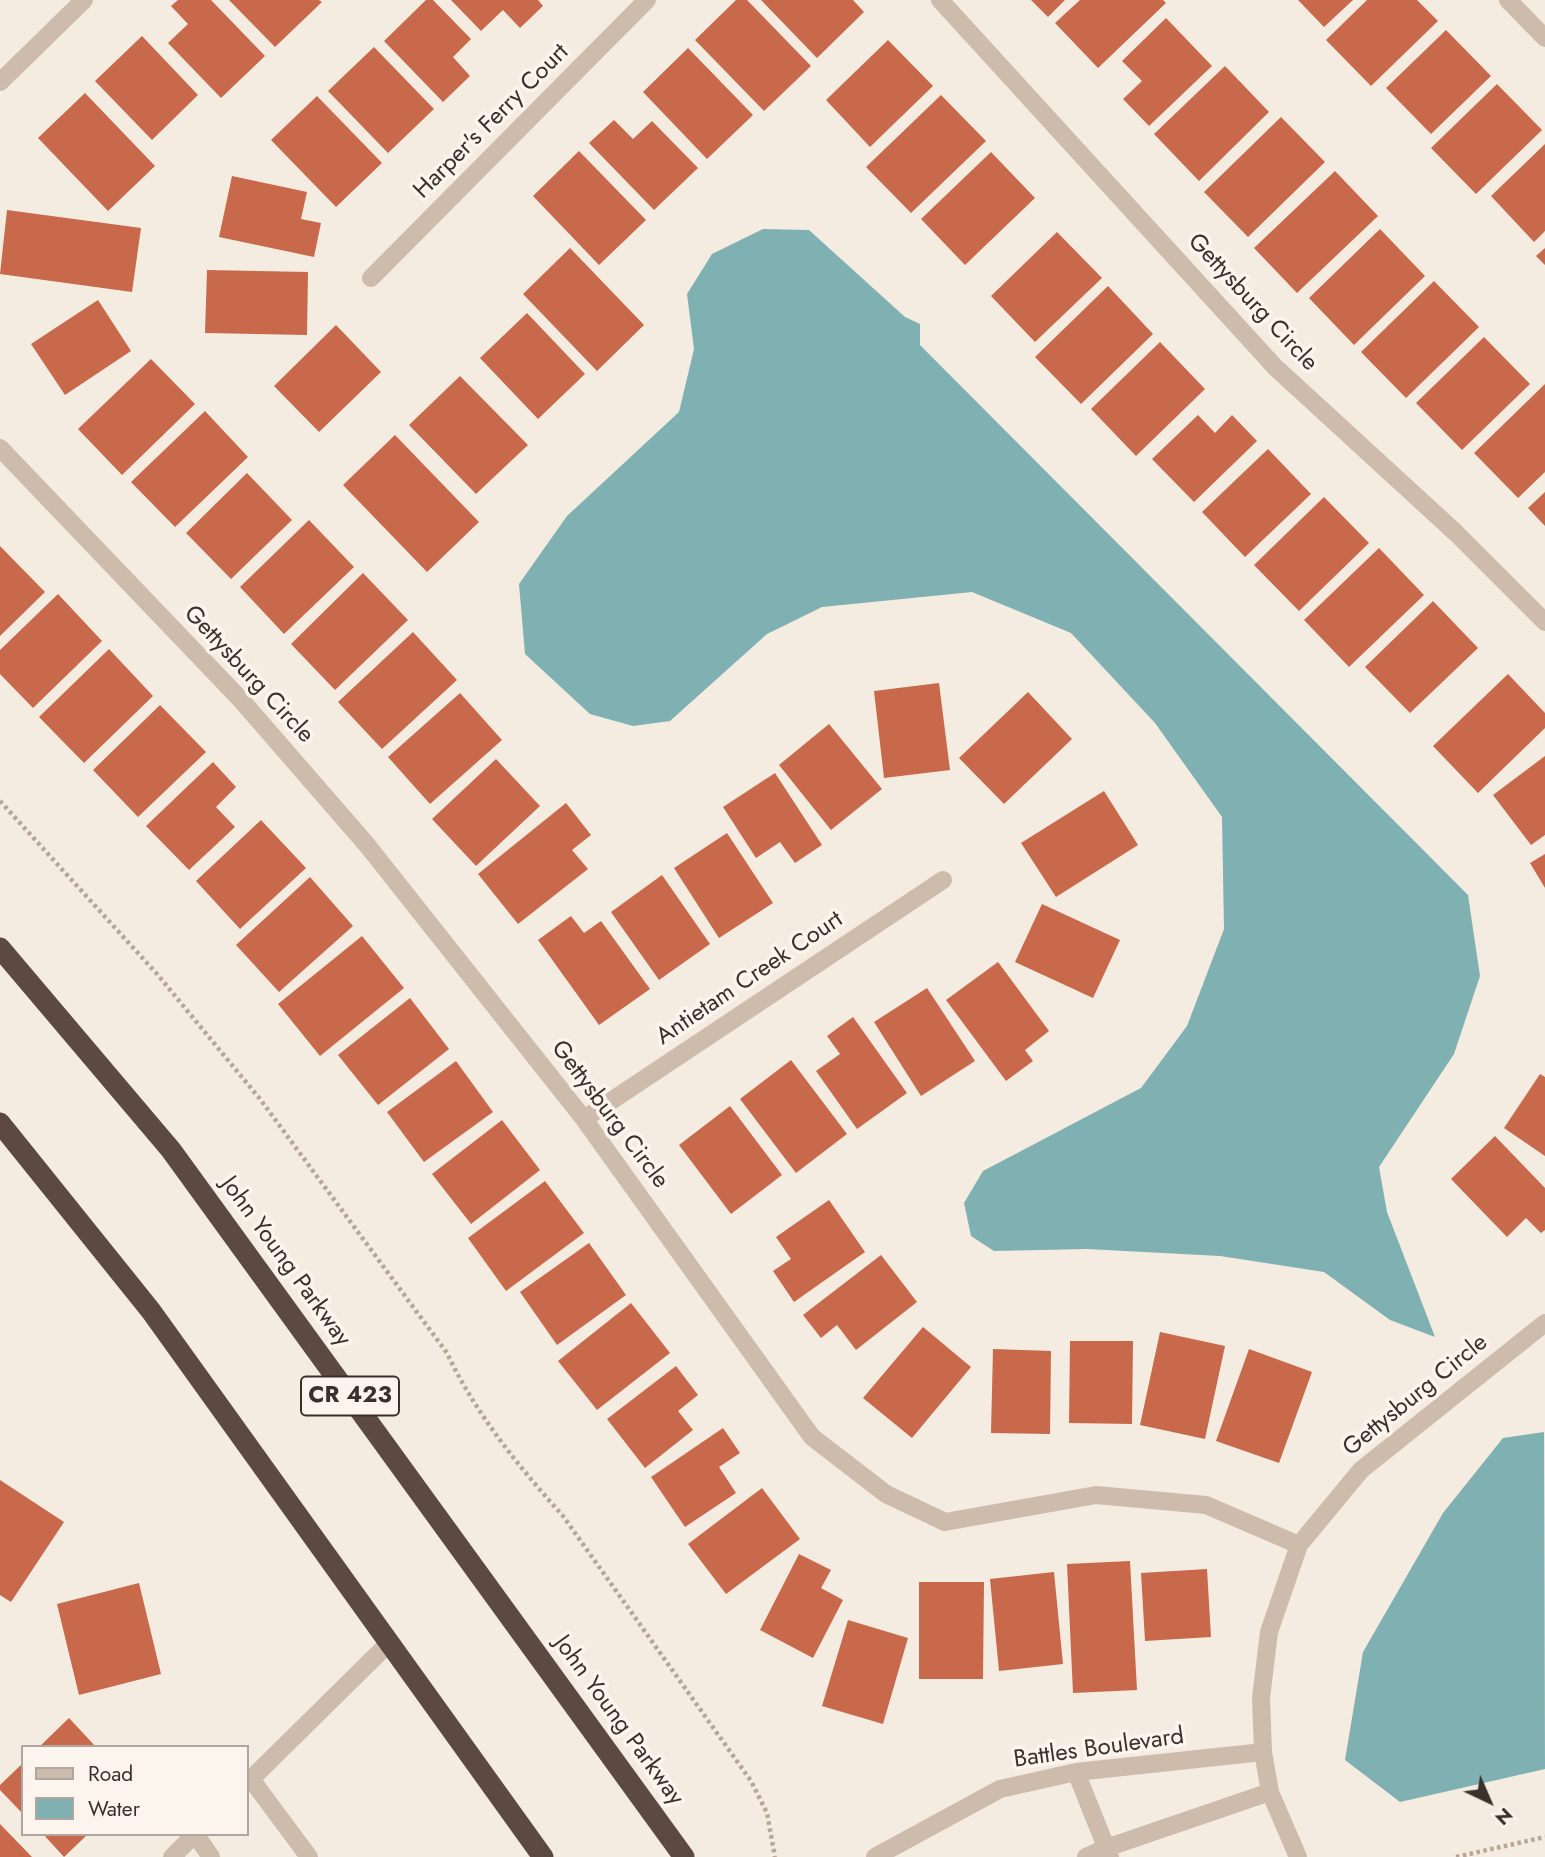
<!DOCTYPE html>
<style>
body{margin:0}
#map{position:relative;width:1545px;height:1857px;overflow:hidden;background:#f4ebe1;font-family:Jost,sans-serif}
canvas{display:block}
.legend{position:absolute;left:21px;top:1745px;width:228px;height:91px;box-sizing:border-box;background:#fbf5ee;border:2px solid #aea6a0;margin:0;padding:9px 12px;list-style:none;font-size:21px;color:#3b302b}
.legend li{display:flex;align-items:center;gap:14px;height:35px}
.legend b{width:35px;border:2px solid #aea6a0}
.north{position:absolute;left:1454px;top:1766px;width:70px;height:70px;-webkit-text-stroke:5px #fbf5ee;paint-order:stroke;rotate:136deg;font-size:19px;font-weight:700;line-height:28px;text-align:center;color:#3b302b}
.north::after{content:'';display:block;margin:auto;width:24px;height:32px;background:#3b302b;clip-path:polygon(50% 0,100% 100%,50% 72%,0 100%)}
</style>
<div id="map">
<canvas width="1545" height="1857"></canvas>
<ul class="legend">
<li><b style="height:9px;background:#cdbbac"></b>Road</li>
<li><b style="height:19px;background:#7fb0b2"></b>Water</li>
</ul>
<div class="north">N</div>
</div>
<script>
const c = document.querySelector('canvas').getContext('2d');
c.lineJoin = 'round';
function fillPath(path, color) {
  c.fillStyle = color;
  c.fill(path, 'evenodd');
}
function stroke(path, color, width, dash) {
  c.strokeStyle = color;
  c.lineWidth = width;
  c.lineCap = dash ? 'butt' : 'round';
  c.setLineDash(dash || []);
  c.stroke(path);
}
function label(font, color, halo, rows, align = 'center') {
  c.font = font + ' Jost,sans-serif';
  c.lineWidth = 7;
  c.setLineDash([]);
  c.textBaseline = 'middle';
  c.strokeStyle = halo;
  c.fillStyle = color;
  for (const [text, x, y, turn = 0] of rows) {
    c.save();
    c.translate(x, y);
    c.rotate((+turn || 0) * Math.PI / 180);
    c.textAlign = isNaN(turn) ? turn : align;
    if (halo) c.strokeText(text, 0, 0);
    c.fillText(text, 0, 0);
    c.restore();
  }
}
fillPath(new Path2D(`
 M763,229L809,230L905,317L920,324V345L1468,895L1480,976L1454,1054L1379,1167L1387,1212L1435,1337L1390,1320L1324,1272L1220,1256L1087,1249L994,1251L971,1236L964,1203L983,1171L1141,1088L1187,1026L1224,929L1222,817L1155,723L1071,633L972,592L822,607L767,634L670,721L633,726L590,714L525,654L519,584L567,516L679,412L694,349L687,294L712,254Z
 M1544,1432L1545,1769L1400,1802L1345,1760L1363,1652L1443,1513L1503,1438Z`), '#7fb0b2');
fillPath(new Path2D(`
 M178,0H211L265,56L221,98L168,43L188,24L171,6Z
 M229,0H319L322,2L275,47Z
 M426,0H433L471,39L453,57L470,76L443,102L384,41Z
 M451,0H538L543,6L520,28L503,10L481,31Z
 M736,0H747L811,66L764,111L695,40Z
 M761,0H853L864,12L817,58Z
 M1031,0H1065L1048,17Z
 M1080,0H1163L1166,3L1098,68L1055,23Z
 M1298,0H1353L1324,27Z
 M1367,0H1417L1438,21L1371,86L1326,40Z
 M1166,18L1212,66L1149,126L1123,99L1142,81L1122,61Z
 M1446,30L1491,76L1431,134L1386,88Z
 M142,36L198,95L152,140L95,81Z
 M888,40L933,86L870,147L826,100Z
 M374,47L434,109L388,153L328,91Z
 M688,48L753,115L707,159L643,92Z
 M1225,66L1269,112L1199,181L1154,134Z
 M1497,84L1542,130L1476,194L1431,148Z
 M85,93L155,166L108,211L38,138Z
 M941,95L986,141L911,213L866,167Z
 M317,96L382,163L336,207L271,140Z
 M1281,117L1325,162L1248,237L1204,192Z
 M614,120L633,139L652,121L698,168L654,210L589,143Z
 M1545,144V231L1534,242L1491,196Z
 M579,151L646,220L599,265L533,196Z
 M991,152L1035,198L965,265L921,219Z
 M1335,171L1378,216L1297,293L1254,248Z
 M232,176L307,192L301,219L321,223L314,257L219,237Z
 M7,210L141,228L132,292L0,274Z
 M1380,229L1425,276L1354,345L1309,298Z
 M1057,232L1102,278L1035,342L991,296Z
 M570,248L644,325L597,371L523,294Z
 M1545,248V265L1536,256Z
 M207,270L308,272L307,335L205,333Z
 M1434,281L1479,327L1406,398L1361,352Z
 M1108,286L1153,334L1081,404L1035,357Z
 M98,300L131,351L65,395L31,344Z
 M527,313L585,374L538,419L480,358Z
 M336,325L381,372L319,432L274,386Z
 M1484,337L1530,384L1462,450L1416,403Z
 M1160,342L1205,389L1136,456L1091,409Z
 M151,359L195,404L122,475L78,429Z
 M460,376L528,445L476,494L409,425Z
 M1545,384V472L1518,498L1474,453Z
 M205,411L248,457L175,527L131,482Z
 M1198,415L1215,433L1232,415L1257,441L1194,502L1152,459Z
 M395,435L479,522L427,572L343,485Z
 M1268,449L1311,494L1245,557L1202,512Z
 M247,473L292,520L231,579L186,533Z
 M1545,492V526L1528,508Z
 M1324,497L1369,543L1299,611L1254,565Z
 M309,520L354,567L284,634L240,587Z
 M0,546L45,592L0,636Z
 M1379,548L1424,595L1349,667L1304,620Z
 M363,573L408,620L335,690L291,644Z
 M58,594L102,641L33,708L0,674V650Z
 M1433,601L1478,648L1410,713L1365,667Z
 M413,632L457,680L382,749L338,702Z
 M109,649L153,696L84,763L39,717Z
 M1508,674L1545,713V728L1478,793L1433,746Z
 M939,683L950,770L884,778L874,691Z
 M1028,692L1072,739L1004,804L959,758Z
 M460,693L502,740L430,804L388,757Z
 M160,705L206,752L138,817L93,770Z
 M829,724L882,789L831,830L779,765Z
 M1545,756V835L1531,845L1493,795Z
 M496,759L540,806L476,866L432,819Z
 M213,762L236,787L216,807L235,827L189,870L146,826Z
 M775,773L822,845L795,863L780,842L756,858L723,807Z
 M1104,791L1138,845L1056,897L1021,843Z
 M566,803L591,835L572,850L588,869L518,924L478,874Z
 M261,820L306,868L240,929L196,881Z
 M727,833L773,903L719,938L674,868Z
 M1545,854V888L1530,863Z
 M662,875L710,944L659,980L611,912Z
 M310,877L353,926L279,992L236,945Z
 M1042,904L1120,940L1093,998L1015,962Z
 M571,916L584,933L601,921L650,989L599,1025L538,940Z
 M362,936L404,988L320,1056L278,1004Z
 M998,962L1049,1031L1025,1050L1033,1061L1006,1081L946,1000Z
 M927,988L975,1061L921,1096L874,1022Z
 M410,998L449,1049L378,1105L338,1055Z
 M853,1017L907,1093L857,1129L816,1071L840,1054L827,1036Z
 M791,1060L847,1134L796,1173L740,1099Z
 M456,1061L493,1112L424,1162L387,1112Z
 M1540,1074L1545,1077V1156L1504,1128Z
 M730,1106L782,1175L731,1214L679,1145Z
 M502,1120L540,1170L471,1224L432,1174Z
 M1495,1136L1545,1188V1230L1541,1233L1526,1218L1507,1237L1451,1179Z
 M545,1181L584,1233L506,1291L468,1238Z
 M829,1200L865,1252L794,1302L773,1271L791,1259L776,1237Z
 M589,1243L626,1295L557,1345L520,1292Z
 M881,1255L917,1302L856,1350L837,1325L821,1338L803,1315Z
 M631,1303L670,1353L597,1410L558,1361Z
 M923,1327L971,1367L912,1438L863,1398Z
 M1160,1332L1225,1346L1205,1439L1140,1425Z
 M1070,1341H1133L1132,1424L1069,1423Z
 M993,1349L1051,1351L1050,1434L991,1433Z
 M1249,1349L1312,1372L1279,1463L1216,1441Z
 M676,1366L698,1395L678,1411L693,1430L645,1468L607,1419Z
 M723,1428L740,1453L719,1467L736,1493L685,1527L651,1477Z
 M0,1480L64,1522L11,1602L0,1595Z
 M762,1488L800,1539L726,1594L688,1544Z
 M799,1554L831,1570L821,1588L843,1600L813,1658L760,1630Z
 M1130,1561L1137,1690L1073,1693L1067,1564Z
 M1207,1569L1211,1637L1145,1641L1141,1573Z
 M1054,1572L1063,1664L999,1671L990,1579Z
 M919,1582H984L983,1679H919Z
 M139,1583L161,1674L79,1695L57,1604Z
 M848,1620L908,1638L883,1724L822,1706Z
 M69,1718L96,1747H39Z
 M23,1763V1814L0,1790V1785Z
 M0,1824L32,1857H0Z
 M43,1834H88L64,1857Z`), '#c8694b');
stroke(new Path2D(`
 M0,801L157,974L260,1099L447,1353C475,1413 519,1467 563,1516L751,1781L767,1813L775,1857
 M1456,1857L1545,1837`), '#b9a596', 4.5, [3.5, 3.5]);
stroke(new Path2D(`
 M940,0L1275,367L1456,533L1545,622
 M1508,0L1545,38
 M0,82L84,0
 M371,278L647,0
 M0,448L242,701L367,845L584,1119L812,1437L886,1494L945,1522L1096,1495L1206,1505L1299,1545
 M584,1119L943,880
 M1076,1772L1110,1857
 M251,1779L309,1857
 M247,1783L389,1643
 M195,1834L211,1857
 M172,1857L195,1834
 M875,1857L1000,1789L1076,1772L1263,1752
 M1086,1857L1106,1848L1270,1792
 M1298,1857L1270,1792L1263,1752L1261,1698L1269,1632L1299,1545L1361,1470L1545,1323`), '#cdbbac', 18);
stroke(new Path2D(`
 M0,948L171,1150L684,1857
 M0,1123L151,1311L543,1857`), '#5c4a42', 21);
for (const [x, y, w] of [
 [350,1396,98]
]) {
  const box = new Path2D();
  box.roundRect(x - w / 2, y - 19.5, w, 39, 5);
  c.fillStyle = '#fbf5ee';
  c.fill(box);
  stroke(box, '#3b302b', 2);
}
label('bold 23px', '#3b302b', null, [
 ["CR 423",350,1396]
]);
label('24px', '#3b302b', '#fbf5ee', [
 ["Harper's Ferry Court",492,122,-45],
 ["Gettysburg Circle",1252,303,47],
 ["Gettysburg Circle",248,675,47],
 ["Antietam Creek Court",750,979,-34],
 ["Gettysburg Circle",609,1115,53],
 ["John Young Parkway",285,1262,54],
 ["Gettysburg Circle",1416,1396,-39],
 ["John Young Parkway",618,1721,54],
 ["Battles Boulevard",1099,1749,-8]
]);
</script>
